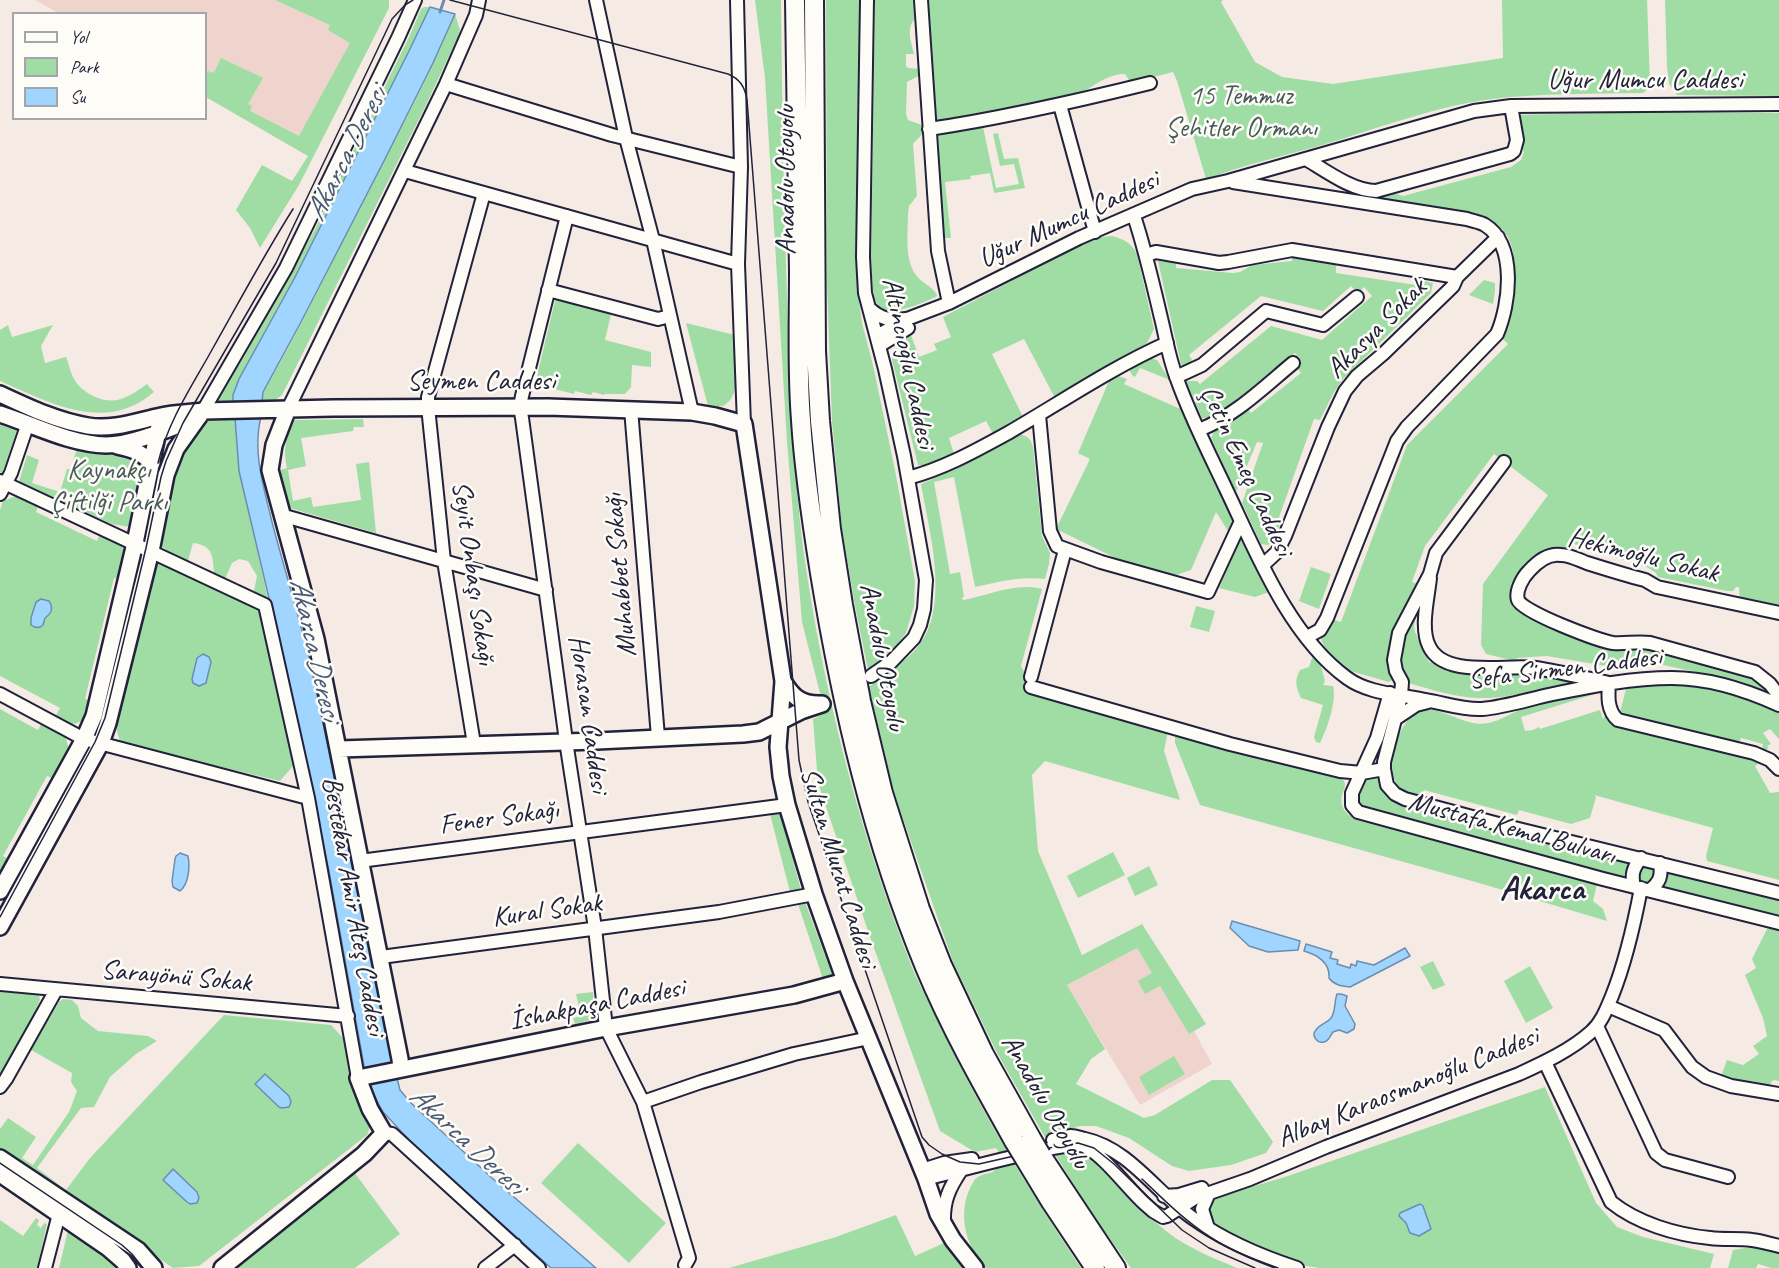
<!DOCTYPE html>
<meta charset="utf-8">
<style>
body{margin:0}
#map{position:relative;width:1779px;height:1268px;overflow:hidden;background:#f6eae4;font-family:Caveat,sans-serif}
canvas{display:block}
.legend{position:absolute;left:12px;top:12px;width:195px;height:108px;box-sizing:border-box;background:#fdfcf7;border:2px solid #a5a5ac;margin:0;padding:8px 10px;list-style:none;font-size:18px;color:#22223b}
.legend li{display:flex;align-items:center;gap:12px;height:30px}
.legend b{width:30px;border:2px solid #a5a5ac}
</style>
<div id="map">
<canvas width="1779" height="1268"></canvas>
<ul class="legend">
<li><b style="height:8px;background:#fdfcf7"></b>Yol</li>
<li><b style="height:16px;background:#a0dda5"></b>Park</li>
<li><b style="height:16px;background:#9fd5fe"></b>Su</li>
</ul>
</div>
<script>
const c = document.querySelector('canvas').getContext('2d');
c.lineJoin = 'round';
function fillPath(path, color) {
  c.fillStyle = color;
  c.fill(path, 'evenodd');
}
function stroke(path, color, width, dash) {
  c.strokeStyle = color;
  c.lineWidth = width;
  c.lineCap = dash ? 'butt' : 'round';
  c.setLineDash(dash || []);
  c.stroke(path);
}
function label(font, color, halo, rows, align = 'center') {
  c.font = font + ' Caveat,sans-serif';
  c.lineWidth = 5;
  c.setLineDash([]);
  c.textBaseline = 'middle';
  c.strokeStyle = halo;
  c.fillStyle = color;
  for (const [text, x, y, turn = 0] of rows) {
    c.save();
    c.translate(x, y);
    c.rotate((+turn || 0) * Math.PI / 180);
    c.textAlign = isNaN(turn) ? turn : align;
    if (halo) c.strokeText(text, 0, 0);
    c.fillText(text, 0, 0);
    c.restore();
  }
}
fillPath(new Path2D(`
 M35,0H388L308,156L206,97V14L58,13Z
 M1137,948L1189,1033L1194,1031L1212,1064L1140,1105L1067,985Z`), '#eed4cd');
fillPath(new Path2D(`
 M275,0H389V8L299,185L260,248L250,228L236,210L262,165L292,181L308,156L206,97V75L208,71L214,73L221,58L263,78L248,104L252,106L250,111L299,136L350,43L328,30L330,25Z
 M755,0H781C782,109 784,218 788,327C791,400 794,474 803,547C823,692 860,836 914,972C923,992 934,1012 943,1032C983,1115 1030,1192 1081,1268H986C964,1246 956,1208 974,1181C979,1173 987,1175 994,1171C997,1168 1001,1164 1004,1161L996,1148L975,1152L940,1131L869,934L818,783L813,719L825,713L802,622L787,442L765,78Z
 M826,0H861L857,184L858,293L862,323L873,365L895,470L915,581L914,606L906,633L895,647L868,670L855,606L842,530L832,421L827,285Z
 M875,0H918L917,17C905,26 911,41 914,54H906V66L908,68L920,69L922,74L907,82L906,114L908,120L922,125L925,131L913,144L917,196L909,206L908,213C908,232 904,259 916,275C922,284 932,285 937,295L936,297C921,303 880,324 874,297C872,285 872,272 871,259Z
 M928,0H1223L1221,2L1255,62L1282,77L1333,84L1503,58L1502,0H1647L1650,82L1648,89L1643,93C1593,94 1542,93 1492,99C1437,106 1382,127 1329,143C1288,155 1246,164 1206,179L1177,81L1173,72L1131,83L1125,74C1110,74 1101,81 1088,89C1083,92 1076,94 1070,97L934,121Z
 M1665,0H1779V96L1677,95L1669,84L1667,66Z
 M424,7H430L409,51L294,279L239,379L233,395V403H217L216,401L234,370L240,364L314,231L410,35L421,9Z
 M455,14L460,30L458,37L426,105L282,395L273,402H262L263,392C299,332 329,268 360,206C393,143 428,80 455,14Z
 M1659,112L1779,113V613L1740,604L1739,587H1736L1733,591H1727L1658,577L1656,573L1647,567L1574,544L1570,557L1552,556L1522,581V606L1626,643L1755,672L1771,694L1740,681L1658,664L1645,663L1618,668L1547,656L1517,658L1515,661L1486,654L1481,645L1483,584L1548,495L1494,454L1425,546L1412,582L1423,586L1414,626L1415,632L1429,662L1470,675L1484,676L1530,675L1577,681C1548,687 1510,699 1480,698C1453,698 1421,686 1394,679L1389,682L1354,672L1352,673C1341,667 1318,645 1320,631C1320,627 1325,622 1327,618L1341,622L1407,445L1508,344L1502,338C1514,325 1512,303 1513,285C1515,266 1516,244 1502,229C1489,214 1392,203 1368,200L1394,193L1403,196L1511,167L1521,160L1524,152L1517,140L1512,115Z
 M983,127L996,188L1019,184L1014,164L1000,166L993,134L998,133L1004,159L1018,158L1025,188L994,193L990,173L970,176L971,179L945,182L951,238H945L940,184L938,133Z
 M1112,236C1123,239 1132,243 1137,254L1154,329L1147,343L1055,398L1024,339L992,354L1023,417L993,434L986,421L949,438L954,454C942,460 932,466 918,465L892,360L894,350L911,335L919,357L937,350L934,344L951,337L943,317L1082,244L1101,237Z
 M1292,255L1336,264V273L1423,286L1424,281L1433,283L1431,293L1342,380L1333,394L1320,420L1314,419L1277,523L1280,524C1277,533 1276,540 1268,545L1261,544L1242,503L1263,443L1257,442L1236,492L1211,438L1215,430L1229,423L1247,408L1251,413L1301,373L1293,363L1300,358L1295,353L1219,417L1202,418L1186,381H1197L1200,384L1271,326L1322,340L1372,296L1364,287L1358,293L1351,286L1323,311L1261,296L1189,355L1192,360L1186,367L1181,364L1158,261L1176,262V268L1233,273L1240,272L1252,265L1292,261Z
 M1484,280L1495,283V291L1493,304L1469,295Z
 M562,298L612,310L605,340L651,352V367L632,365L631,387L625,394H604V395L593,392L591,395L575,391L574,394L535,384L555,301Z
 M686,323L735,335C735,356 744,395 723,406H708Z
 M8,325L12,337L53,325L41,346L45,363L66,357C69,364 70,372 74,379C78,386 84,391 91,395C115,407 127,398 147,384L154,392C105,434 51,403 0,381V330Z
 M1150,358L1157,360L1170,380L1140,368L1135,377L1132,375L1129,369Z
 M1118,376L1127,379L1124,384L1178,408L1182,407L1233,519L1228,531L1216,512L1191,570L1176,575L1124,562L1056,529L1090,459L1078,453L1109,381Z
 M235,418L239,471L268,599L254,591L257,576L248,561L239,559L232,563L225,579L214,573C213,557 213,545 193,543L188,561C176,555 163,551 156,539L179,450L205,419Z
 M363,419L364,427H354L353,431L301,438L306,466L288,470L293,501L311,497L313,507L361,500L356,464L369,462L376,533L286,507L280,470L287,468C283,447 285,440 295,420Z
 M0,425L17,430L2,474L0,472Z
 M1019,434C1028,436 1031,439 1033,447L1042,536L1050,553L1049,564L1045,579C1020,576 998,582 975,587L954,477L934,482L950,574L960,572L964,597L961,598L964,600C989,595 1017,582 1042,589L1021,666L1032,687L1169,726L1164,751L1180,800L1045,761L1032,775L1038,851L1082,955L1142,924L1206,1024L1189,1034L1160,986L1145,994L1138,981L1152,973L1137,948L1067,985L1105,1049L1091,1059L1076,1084L1144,1118L1155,1115L1212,1080H1230L1273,1142L1266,1153L1231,1165L1189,1171L1172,1166L1129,1138L1096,1126H1080L1046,1136L1082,1156L1083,1149L1089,1152C1115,1180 1150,1223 1182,1242C1200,1253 1218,1260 1237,1268H1131L1095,1218L1054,1153L996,1051L953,962L894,793L869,687C884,673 902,665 916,649C952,609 929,532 921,484L960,467Z
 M77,449L102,454L129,455L148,466L135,525L129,527L112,524L19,482L27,455L39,460L32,483L60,492L67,469H70Z
 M16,496L38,506L36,512L97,541L100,534L121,543L125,555L120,579L114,578L85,699L92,701L82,721L72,725L56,715L60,708L0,676V510L3,501Z
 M1242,537L1269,592L1255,597L1219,588Z
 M160,561L260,610L265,627L294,765L280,781L120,743L114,718L150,567Z
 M1311,567L1331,574L1319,609L1299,601Z
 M1196,606L1215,611L1209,632L1190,627Z
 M1313,655L1321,666L1325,681L1323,685L1333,686C1337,701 1327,729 1320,743L1316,742L1314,737L1323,705L1301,698C1296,687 1294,681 1300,670L1309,667Z
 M1673,678L1779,705V739L1770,729L1763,733L1771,744L1767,746L1769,748L1764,751L1762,749L1763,744L1741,738L1737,749L1767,758L1755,766L1770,793L1779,792V880L1707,861L1706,856L1713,828L1594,795L1596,797L1590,818L1571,824L1519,810L1517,815L1424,790L1422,797C1405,793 1396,792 1393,773C1390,760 1394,745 1400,733C1423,683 1456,730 1488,723C1500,721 1511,713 1522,709C1545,700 1570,696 1593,689L1595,694L1521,717L1525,731L1533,730L1539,727L1540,729L1600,710L1603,719L1610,709L1618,720L1628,681Z
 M0,709L38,730L42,722L65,735L69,750L54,779L47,776L3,856L10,860L0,879Z
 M1180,729L1336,774C1340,777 1345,780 1345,785C1345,788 1343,792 1342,795C1339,807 1346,814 1356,820L1597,884L1593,901L1603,909L1607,921L1479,883L1200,805L1175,743V737Z
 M1384,769L1395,794L1779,893V1081L1774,1080L1771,1082L1769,1091L1719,1082L1727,1060L1743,1065L1759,1054L1753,1046L1767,1036L1763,1018L1745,975L1756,968L1752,959L1771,921L1358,812L1352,793L1362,773Z
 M780,813L801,890L790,892L770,814Z
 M1113,852L1125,875L1078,898L1067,876Z
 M1149,866L1158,885L1135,896L1127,878Z
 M805,902L833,977L823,979L798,904Z
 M1433,961L1445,985L1433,990L1420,967Z
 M1530,966L1553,1008L1526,1023L1504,981Z
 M0,992L39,995L40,1000L27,1030L0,1074Z
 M593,992L594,1019L575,1024L573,1018L581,1016L576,994Z
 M63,999L72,1000L78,1006L81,1018L98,1031L148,1036L157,1041L136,1054L110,1077L94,1107L81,1108L37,1168L66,1190L90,1158L224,1015L331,1025L343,1038L355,1090L370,1127L367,1135L199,1266L173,1268L0,1151V1129L8,1118L36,1137L22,1158L33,1165L69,1112L77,1091L71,1082L72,1073L31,1050L59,1002Z
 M1174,1056L1185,1074L1149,1095L1139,1077Z
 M1545,1087L1596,1203L1617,1227L1643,1237L1714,1254L1710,1268H1319L1281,1262L1209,1230L1204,1201L1288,1176Z
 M578,1143L666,1223L629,1263L541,1183Z
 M354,1172L400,1234L355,1268H233Z
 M896,1215L915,1256L944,1243L969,1268H729L836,1237Z
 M36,1218L39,1220L37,1225L41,1228L44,1223L47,1224L37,1268H0V1220L23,1236Z
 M69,1226L121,1268H59Z
 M1756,1246L1779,1252V1268H1771L1758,1264L1756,1268H1728L1733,1250Z`), '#a0dda5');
const water = new Path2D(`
 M430,7L455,14L433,63L386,157L301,322L263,392L262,402L233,403V395L239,379L294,279L409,51Z
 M261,417C252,452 264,488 272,522C284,568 298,612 309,657L380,994L391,1054L400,1090L411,1103L492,1178L596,1268H551L414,1145L383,1112L373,1094L366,1077L329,871L297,717L239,471L235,418Z
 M41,599L49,601C54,608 51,614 45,618L43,625C39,629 35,628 31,625V618L36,602Z
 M203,654L209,657L211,662L206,683L199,686L193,683L192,679L197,658Z
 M180,853L188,856C190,866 189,884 180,891L173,887L172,881L175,859L176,856Z
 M1232,921L1300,941L1298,950L1268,952L1249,946L1230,928Z
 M1306,944L1332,952L1330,958L1338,960L1337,964L1350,968L1351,964L1356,966L1357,961L1374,965L1405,948L1410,956L1350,987C1341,986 1334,985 1329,978C1330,963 1318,955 1304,951Z
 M1337,994H1341L1347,996L1345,1006L1355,1024L1354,1029L1347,1033L1339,1030L1333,1032C1330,1036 1329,1041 1324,1042C1317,1044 1311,1035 1316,1030C1319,1025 1327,1023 1331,1018C1336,1011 1334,1002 1337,994Z
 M265,1074L289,1096L291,1102L289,1107L282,1108L279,1107L255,1084Z
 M173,1169L197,1192L199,1198L197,1203L190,1204L187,1202L163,1180Z
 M1420,1204L1423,1206L1431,1229L1419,1236L1410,1233L1406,1223L1399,1216L1400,1213Z`);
fillPath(water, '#9fd5fe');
stroke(water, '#6d8db0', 1.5);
stroke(new Path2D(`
 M440,12L444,0`), '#6d8db0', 3);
const minor = new Path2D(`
 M596,0L626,138L653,240L692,412
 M737,0L741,167L738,264L744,424
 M867,0L863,257L865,293L885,369L904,456L926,580L924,609L920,625L914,638L891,662L871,676
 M921,0L938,251L949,303
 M446,84L612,135L741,167
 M1060,105L1095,232
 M929,129C1004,118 1077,101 1150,83
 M1306,159C1326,171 1353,191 1376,191L1510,154L1514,151L1517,140L1511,106
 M405,171L738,264
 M1233,182L1467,219C1472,221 1480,222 1485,225C1517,245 1510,304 1497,334L1407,427L1397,441L1327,618L1320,630L1307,637
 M567,216L522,396L520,407L522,418L566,741L595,928L606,1028L643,1102L689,1258L685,1265
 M1134,216C1145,249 1153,284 1161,318C1166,338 1169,359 1177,379C1190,416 1209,453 1226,489C1256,552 1289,636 1347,678C1369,694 1399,694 1425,700C1444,703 1462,710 1482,709C1506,707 1529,699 1553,694C1592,686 1632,678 1672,678C1709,678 1746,690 1779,705
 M1146,255L1156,252L1219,263L1228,262L1292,250L1457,277
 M548,290L658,319L670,316
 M869,308C880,319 891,321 906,319
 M877,336L907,319L949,303L1079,238L1192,189L1228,181L1474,111L1511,106L1779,104
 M879,346L908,328
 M1176,377L1202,365L1266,311L1323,325L1357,297
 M288,409L446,84L476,15L479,0
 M631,409L658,737
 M203,411L286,268L398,38L415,0
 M1039,415L1050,531L1057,546L1101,562L1208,592L1241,521
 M1199,430C1235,416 1264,387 1293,363
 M1504,462L1436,553L1430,574L1399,633L1394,660L1396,671L1402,682L1401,696L1384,762V769L1387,785L1395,794L1405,799L1506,826L1779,893
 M908,478C945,468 975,451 1008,433C1060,403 1111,368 1167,343
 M0,481L265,605L308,798L358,1078
 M0,494L11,473L28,423
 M281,515L546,590
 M1263,565L1277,552L1285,536L1328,427L1345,391L1357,376L1383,354L1449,290L1453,286L1457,277L1498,237
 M1430,578C1428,598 1420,628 1429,646C1444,679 1507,664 1536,668C1561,672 1585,678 1609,683C1608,696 1607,711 1618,720L1754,753L1770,760L1779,769
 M1779,613L1657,587L1645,580C1625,575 1606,569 1587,563C1579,560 1570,555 1561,555C1549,553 1537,562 1529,571C1523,577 1515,591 1518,600C1522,612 1599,641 1613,643C1626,644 1638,641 1650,643L1755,672L1770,684L1779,696
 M1031,677L1065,550
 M1031,687L1230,744L1340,771L1362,773L1384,769
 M1390,693L1377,738L1352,793V805L1358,812L1603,879L1779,923
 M0,694L84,739L308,798
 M1395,719L1416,705L1428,702
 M474,744L444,561L428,407V397L484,193
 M360,861L787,805
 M1634,886C1631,875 1633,868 1641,858
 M1650,890C1660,882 1662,876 1660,863
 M381,957L719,912L814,894
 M0,984L348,1016
 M1608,1006L1664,1030L1692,1067L1706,1077L1731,1086L1779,1094
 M1597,1026L1656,1153L1665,1160L1728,1177
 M1545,1062L1611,1202C1637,1223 1676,1235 1710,1238C1724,1240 1738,1238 1752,1240C1761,1241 1770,1244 1779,1246
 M0,1087L6,1079L56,990
 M643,1102L701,1082L794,1054L869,1038
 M384,1133L392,1134L539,1268
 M1053,1140C1059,1139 1065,1137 1071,1136C1076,1136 1080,1138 1085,1139C1130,1149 1157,1194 1194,1219C1225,1241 1260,1256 1297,1268
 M922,1170L944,1163L972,1159
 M926,1179C950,1173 1068,1140 1084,1146C1104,1155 1128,1189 1145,1204L1153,1211L1163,1217L1167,1216L1195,1198L1250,1179L1326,1147L1519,1074C1543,1063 1571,1050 1591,1032C1602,1022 1607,1008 1612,996C1626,961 1634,925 1641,888
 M1164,1196L1179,1195L1202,1188
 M944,1224C943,1201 949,1188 962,1169
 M1208,1228L1202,1209L1209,1193
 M45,1268L59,1214
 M485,1268L515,1245`);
const major = new Path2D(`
 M0,394C28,407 57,421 88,426C113,430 137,421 161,416C175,413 189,413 203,411L333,408L548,407L692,412L715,416L744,424L783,681L778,747L781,776L787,805L814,894L845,981L926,1179L938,1214L953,1240L975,1268
 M288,409L274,445L270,470L316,639L400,1059L401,1069
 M0,414C34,425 70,444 106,445C133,445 173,427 199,417
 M117,446C132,449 141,452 152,463
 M783,681C792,696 800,704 819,704
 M339,749L597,741L743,734L759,732L801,711L822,704
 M0,891L84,739L94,716L135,543L161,416
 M0,927L101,743L108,723L151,551L166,475L176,449L203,411
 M0,1158L138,1250L154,1268
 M0,1174L108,1248L123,1261L128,1268
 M222,1268L364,1154L384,1133L370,1109L358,1078L606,1028L794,995L845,981`);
const highway = new Path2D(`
 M795,0C796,91 797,182 799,272C799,322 797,371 801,420C804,471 812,523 820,573C842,707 873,841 925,967C950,1027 982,1084 1014,1141
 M814,0L816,351L820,421L831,529L843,605L861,701L883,793L920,909L942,965L984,1054L1031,1138
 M1041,1155L1116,1268
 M1025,1159L1051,1202L1095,1268`);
stroke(minor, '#22223b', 16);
stroke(major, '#22223b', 20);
stroke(highway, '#22223b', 22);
stroke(minor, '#fdfcf7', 12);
stroke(major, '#fdfcf7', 15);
stroke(highway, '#fdfcf7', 18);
stroke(new Path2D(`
 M450,0L728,74C740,79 745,87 747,100L799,760L808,802L922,1137L929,1145L942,1154L960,1162L979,1164L1058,1146L1078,1143L1094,1148L1114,1164L1182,1230L1209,1248L1255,1268
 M158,463C168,421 192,386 213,348C239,302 264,255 293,209
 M0,917L95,742L105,718L146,548L161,477L166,461L183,423L276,263L392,19L405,5L413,0
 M0,1163L122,1245L132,1254L143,1268
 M1142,1179C1163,1199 1185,1221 1210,1237C1231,1251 1255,1260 1278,1268`), '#22223b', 1.5);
const highwayBridge = new Path2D(`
 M1031,1138L1041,1155
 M1014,1141L1025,1159`);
stroke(highwayBridge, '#22223b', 22, []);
stroke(highwayBridge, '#fdfcf7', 18);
label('28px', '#22223b', '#fdfcf7', [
 ["Uğur Mumcu Caddesi",1645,81],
 ["Anadolu Otoyolu",787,180,-90],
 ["Uğur Mumcu Caddesi",1069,220,-25],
 ["Akasya Sokak",1377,329,-45],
 ["Altıncıoğlu Caddesi",908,363,78],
 ["Seymen Caddesi",481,382],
 ["Çetin Emeç Caddesi",1246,471,65],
 ["Hekimoğlu Sokak",1643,556,14],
 ["Seyit Onbaşı Sokağı",473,573,82],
 ["Muhabbet Sokağı",621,575,-95],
 ["Anadolu Otoyolu",882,657,79],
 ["Sefa Sirmen Caddesi",1565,669,-7],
 ["Horasan Caddesi",588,714,82],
 ["Fener Sokağı",499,818,-8],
 ["Mustafa Kemal Bulvarı",1512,829,15],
 ["Sultan Murat Caddesi",838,868,73],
 ["Bestekar Amir Ateş Caddesi",353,906,80],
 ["Kural Sokak",547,911,-8],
 ["Sarayönü Sokak",176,977,5],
 ["İshakpaşa Caddesi",597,1005,-11],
 ["Albay Karaosmanoğlu Caddesi",1408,1088,-22],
 ["Anadolu Otoyolu",1045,1102,60]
]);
label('28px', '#485a5b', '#fdfcf7', [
 ["15 Temmuz",1241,97],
 ["Şehitler Ormanı",1241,129],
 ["Kaynakçı",109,471],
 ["Çiftilği Parkı",109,503]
]);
label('italic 30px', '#485876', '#fdfcf7', [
 ["Akarca Deresi",347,155,-63],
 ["Akarca Deresi",314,649,77],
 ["Akarca Deresi",466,1141,43]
]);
label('bold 34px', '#22223b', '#fdfcf7', [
 ["Akarca",1542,890]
]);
</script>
